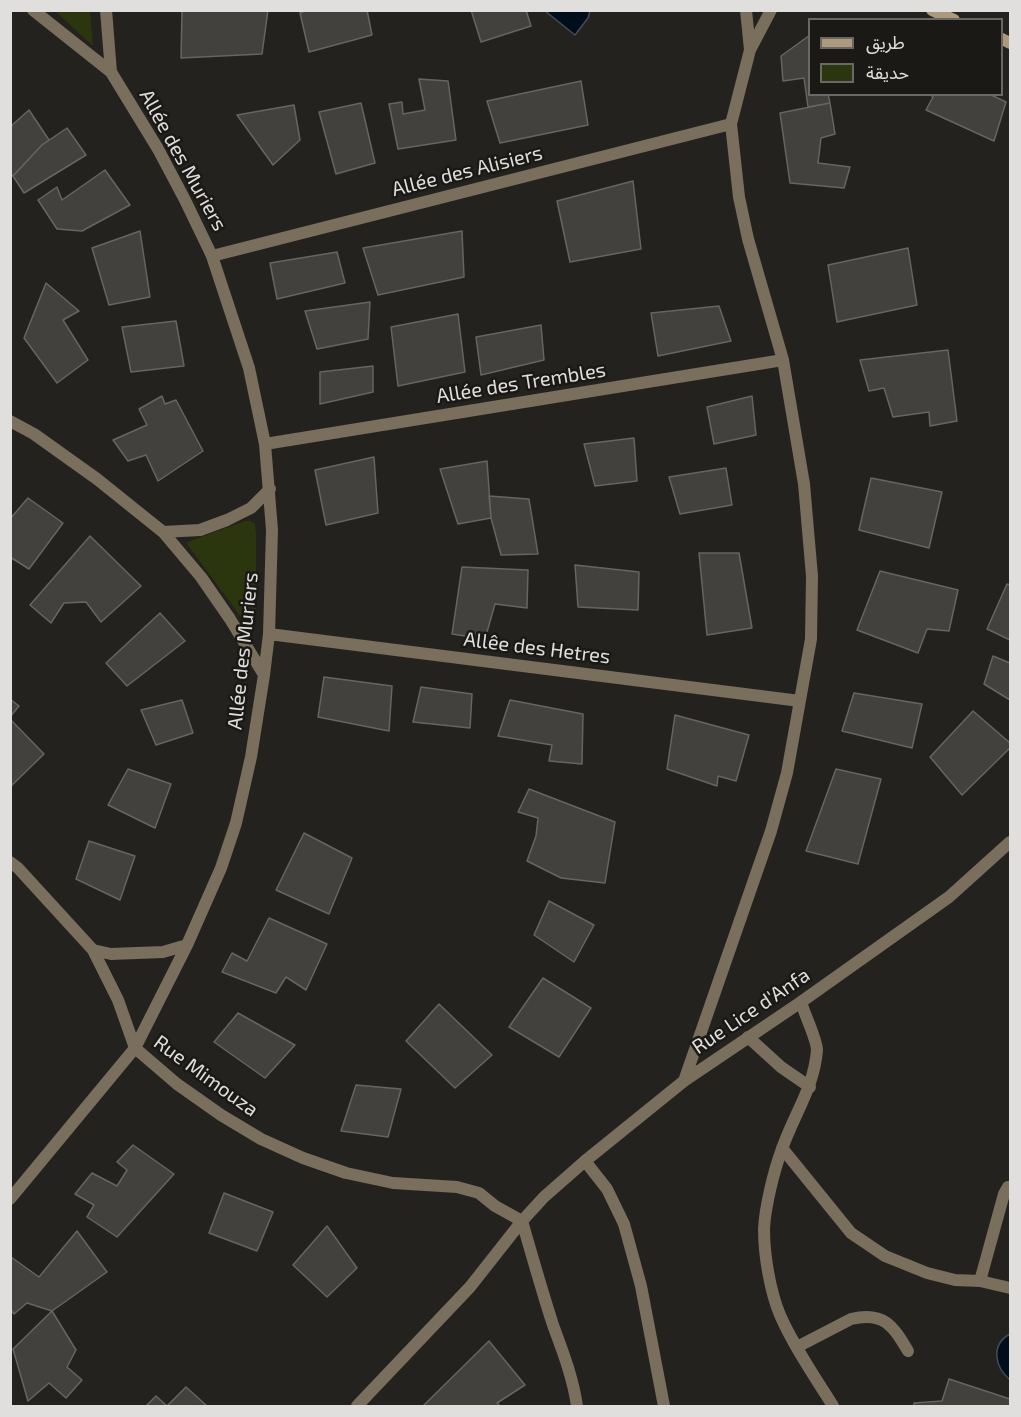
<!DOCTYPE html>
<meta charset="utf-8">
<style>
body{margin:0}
#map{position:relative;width:1021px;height:1417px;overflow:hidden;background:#23221f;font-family:"Exo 2","Noto Sans Arabic",sans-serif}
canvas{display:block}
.frame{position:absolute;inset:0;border:12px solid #e0dfdd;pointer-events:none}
.legend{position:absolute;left:808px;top:18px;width:195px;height:78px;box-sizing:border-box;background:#1a1916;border:2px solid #696866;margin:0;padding:8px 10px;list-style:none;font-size:18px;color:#e0dfdd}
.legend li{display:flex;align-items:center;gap:12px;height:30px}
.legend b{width:30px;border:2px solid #696866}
</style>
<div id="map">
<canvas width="1021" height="1417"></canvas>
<div class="frame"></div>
<ul class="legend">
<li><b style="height:8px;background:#ad9a7d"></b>طريق</li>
<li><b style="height:16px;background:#2b350e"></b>حديقة</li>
</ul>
</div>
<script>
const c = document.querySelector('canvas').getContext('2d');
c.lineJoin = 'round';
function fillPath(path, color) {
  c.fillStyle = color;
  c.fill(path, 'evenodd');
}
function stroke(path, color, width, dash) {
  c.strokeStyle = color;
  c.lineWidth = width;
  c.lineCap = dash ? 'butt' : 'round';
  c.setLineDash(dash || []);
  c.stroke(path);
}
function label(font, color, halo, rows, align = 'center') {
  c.font = font + ' "Exo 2",sans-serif';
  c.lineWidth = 5;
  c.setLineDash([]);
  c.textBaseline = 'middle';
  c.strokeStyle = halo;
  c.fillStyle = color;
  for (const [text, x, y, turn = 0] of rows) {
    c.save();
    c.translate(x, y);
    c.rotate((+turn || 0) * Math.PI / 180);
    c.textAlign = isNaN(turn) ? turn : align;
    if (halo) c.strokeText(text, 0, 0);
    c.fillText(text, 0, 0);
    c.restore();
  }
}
fillPath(new Path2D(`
 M55,11H90L93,46Z
 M245,521H250L255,523L256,535V612C255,618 254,622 248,623L244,621L187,544L188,542L193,540Z`), '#2b350e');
const water = new Path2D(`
 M545,11H590L588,18L575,35Z
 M1010,1334V1380C995,1367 990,1345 1010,1334Z`);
fillPath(water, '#000e1b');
stroke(water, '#434d55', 1.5);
const building = new Path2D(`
 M182,10H268L262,54L181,58Z
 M307,10H367L372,35L309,52L300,13Z
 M471,10H526L531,26L481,42Z
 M810,35V94H828L830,103L808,107L804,78L783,81L781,56Z
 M419,79L448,81L456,140L398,149L389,104L402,102L403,114L425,110Z
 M581,81L588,125L500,143L487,101Z
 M929,94H989L1006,102L994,141L926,110L933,97Z
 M361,103L375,163L336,174L319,112Z
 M830,103L835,134L821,138L818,163L850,167L844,188L790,183L780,113Z
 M294,105L300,140L273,165L237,115Z
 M29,110L49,140L42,145L13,176L10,172V127Z
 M67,128L86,155L24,193L13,176L42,145Z
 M105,170L130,205L82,231L57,229L38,200L57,187L62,200Z
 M633,181L641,249L570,262L557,201Z
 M140,231L150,297L109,305L92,248Z
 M462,231L464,277L378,295L363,248Z
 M908,248L917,305L837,322L828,265Z
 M337,252L345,283L277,299L270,263Z
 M46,283L79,311L63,320L88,360L57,383L24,338Z
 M370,302L368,339L317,349L305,311Z
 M719,306L731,341L658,356L651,313Z
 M458,314L465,372L398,386L391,327Z
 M176,321L184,366L131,372L122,327Z
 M541,325L544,360L481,375L476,337Z
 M948,350L957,421L930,426L929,412L893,417L884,388L869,391L860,360Z
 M373,366V392L320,404V372Z
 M162,396L165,404L176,400L203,451L158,481L146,455L128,461L113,440L147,425L139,409Z
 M752,396L756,435L714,444L707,407Z
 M634,438L637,481L595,486L584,444Z
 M374,457L378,513L326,525L315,470Z
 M487,461L491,518L458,524L440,469Z
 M726,468L732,505L680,514L669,477Z
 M871,478L942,492L929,548L859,530Z
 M489,496L529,499L538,554L501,555L491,518Z
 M28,498L63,523L29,569L10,557V519Z
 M90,536L141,586L101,622L86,602L64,603L51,623L30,605Z
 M699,553H739L752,628L707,635Z
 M575,565L639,572L638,610L578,607Z
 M462,567L528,570L527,608L495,604L485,639L452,634Z
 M880,571L958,590L949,631L927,629L918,653L857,630Z
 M1007,584L1010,585V640L987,629Z
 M160,613L185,641L127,686L106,663Z
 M993,656L1010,663V700L984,684Z
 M324,677L392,686L389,731L318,717Z
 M421,687L472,694L470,728L413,722Z
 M854,693L922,704L912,748L842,731Z
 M10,699L19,706L10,717Z
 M182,700L193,733L156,745L141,710Z
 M510,700L583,714L582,764L549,761L552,745L498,736Z
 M973,711L1010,743V748L962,795L930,757Z
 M675,715L749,735L736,781L718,776L717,786L667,769Z
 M10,719L44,754L10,787Z
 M128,769L171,784L155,828L108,805Z
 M836,769L881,779L858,864L806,851Z
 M529,789L615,822L605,883L561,878L527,861L536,836L538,818L518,812Z
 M304,833L352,858L329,914L276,890Z
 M89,841L135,856L120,900L76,879Z
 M549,901L594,925L574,962L534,935Z
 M269,918L327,944L306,990L286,977L276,993L222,972L232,953L247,961Z
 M543,978L591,1008L559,1057L509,1027Z
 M439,1004L492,1055L455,1088L406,1041Z
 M238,1013L295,1045L265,1078L214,1042Z
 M356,1085L401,1089L388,1137L341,1131Z
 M133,1145L174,1174L117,1237L87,1217L94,1205L75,1194L92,1173L117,1186L127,1170L117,1162Z
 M224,1193L273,1212L257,1251L209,1233Z
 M327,1226L357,1268L327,1297L293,1265Z
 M77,1231L107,1272L52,1311L27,1303L14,1314L10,1308L11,1257L39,1277Z
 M52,1311L76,1350L67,1367L82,1380L66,1398L49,1383L28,1401L13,1349Z
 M489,1341L525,1385L497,1403L500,1406H423Z
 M949,1379L1010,1399V1406H914V1403L942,1401Z
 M186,1387L207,1406H167Z
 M156,1396L167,1406H146Z`);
fillPath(building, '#43413e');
stroke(building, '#676462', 1.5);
stroke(new Path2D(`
 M801,1002C804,1013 817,1040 817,1050C814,1088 794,1114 782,1149C774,1170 765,1207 764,1229C764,1255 770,1291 780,1315C794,1347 815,1377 833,1406
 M748,1037L781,1067L810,1087
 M782,1148L851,1233L885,1256L927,1273L955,1280L980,1281L1010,1288
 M585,1161L607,1189L624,1224L641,1286L664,1406
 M980,1281L1004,1194L1008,1187H1010
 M797,1347L851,1319C884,1311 893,1326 908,1351`), '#7a6e5c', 12);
stroke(new Path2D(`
 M106,10L111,72
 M746,10L750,50
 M212,256L731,124
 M10,421L34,434L97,479L163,532L201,577L230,619L264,675
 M265,444L783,360
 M163,532L200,530L227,520L251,508L270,489
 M269,634L800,701
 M10,862L18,868L93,950L118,1000L135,1048L177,1084L221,1115L261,1139L303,1158L346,1173L393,1183L457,1187L479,1193L495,1206L522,1221
 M93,950L111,954L163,952L187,945
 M684,1081L771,831L787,773L811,639L812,576L804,484L783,360L748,239L739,197L731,124L750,50L771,10
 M10,1199L135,1048L187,945L221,868L236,823L251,757L264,675L269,634L272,530L265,444L249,368L212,256L185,200L158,149L111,72L33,10
 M522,1221C532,1256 542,1291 553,1325C563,1352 573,1378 577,1406
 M357,1406L470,1287L522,1221L544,1197L585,1161L684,1081L801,1002L949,897L1010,842`), '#7a6e5c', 12);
stroke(new Path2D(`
 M932,10L954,20
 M1002,39L1010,43`), '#ad9a7d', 12);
label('20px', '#e0dfdd', '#1a1916', [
 ["Allée des Muriers",183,160,61],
 ["Allée des Alisiers",467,171,-14],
 ["Allée des Trembles",521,383,-9],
 ["Allêe des Hetres",537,648,7],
 ["Allée des Muriers",243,651,-84],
 ["Rue Lice d'Anfa",751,1011,-34],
 ["Rue Mimouza",206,1076,36]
]);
</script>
